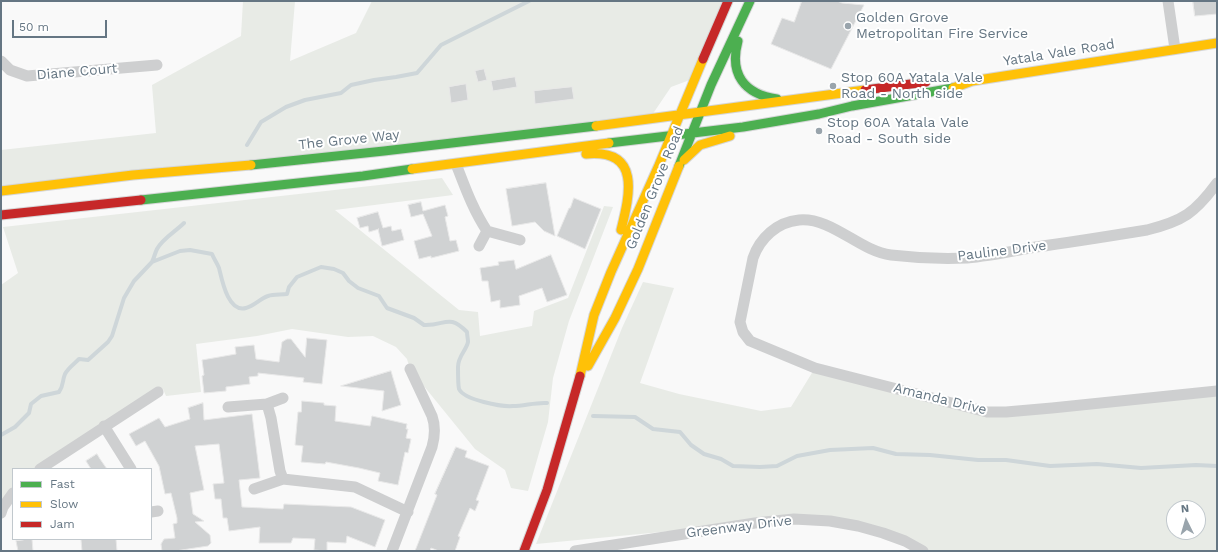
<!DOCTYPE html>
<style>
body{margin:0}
#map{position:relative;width:1218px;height:552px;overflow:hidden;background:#f9f9f9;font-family:"Work Sans",sans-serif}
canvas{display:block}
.frame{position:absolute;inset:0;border:2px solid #657683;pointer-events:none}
.legend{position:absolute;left:12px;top:468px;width:140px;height:72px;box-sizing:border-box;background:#fff;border:1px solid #c1c8cd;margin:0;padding:5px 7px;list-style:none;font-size:12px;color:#657683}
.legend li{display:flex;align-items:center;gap:8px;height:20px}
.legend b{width:20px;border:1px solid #c1c8cd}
.north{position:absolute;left:1166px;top:500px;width:40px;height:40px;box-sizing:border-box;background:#fff;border:1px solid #c1c8cd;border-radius:50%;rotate:355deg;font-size:11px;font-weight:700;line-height:16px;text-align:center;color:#657683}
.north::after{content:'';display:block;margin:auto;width:14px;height:18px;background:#99a4ac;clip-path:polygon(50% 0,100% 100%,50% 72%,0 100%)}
.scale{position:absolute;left:12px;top:20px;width:95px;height:18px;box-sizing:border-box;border:2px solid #657683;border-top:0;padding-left:5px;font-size:12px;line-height:14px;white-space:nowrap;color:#657683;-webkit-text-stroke:3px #fff;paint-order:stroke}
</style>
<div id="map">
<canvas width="1218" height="552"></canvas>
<div class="frame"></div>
<ul class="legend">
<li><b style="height:5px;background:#4caf50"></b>Fast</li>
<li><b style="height:5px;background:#ffc107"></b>Slow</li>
<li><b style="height:5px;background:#c62828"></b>Jam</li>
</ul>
<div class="north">N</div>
<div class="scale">50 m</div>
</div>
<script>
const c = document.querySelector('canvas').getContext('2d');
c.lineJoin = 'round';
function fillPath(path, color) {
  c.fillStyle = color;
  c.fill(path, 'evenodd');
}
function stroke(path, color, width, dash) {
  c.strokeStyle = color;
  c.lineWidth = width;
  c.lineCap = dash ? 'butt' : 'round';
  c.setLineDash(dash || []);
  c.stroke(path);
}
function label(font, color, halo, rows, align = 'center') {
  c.font = font + ' "Work Sans",sans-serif';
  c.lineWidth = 4;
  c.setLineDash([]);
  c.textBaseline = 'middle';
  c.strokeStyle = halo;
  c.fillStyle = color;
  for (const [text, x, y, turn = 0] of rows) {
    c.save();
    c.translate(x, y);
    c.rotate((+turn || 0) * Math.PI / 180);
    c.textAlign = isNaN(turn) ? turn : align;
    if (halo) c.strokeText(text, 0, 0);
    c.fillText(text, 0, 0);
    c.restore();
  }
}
fillPath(new Path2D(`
 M243,1H295L290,61L356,33L372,1H734L695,78L671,87L650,118L1,191V150L156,133L152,85L241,36Z
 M442,178L453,195L335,210L459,310L478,312L480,336L532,326L534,311L568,298L604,206L613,207L569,321L553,378L548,422L528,491L511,488L505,470L475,449L410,369L407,359L396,347L373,336L348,337L292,329L257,336L196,344L201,392L166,396L163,389L40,469H13V493L1,507V285L18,273L3,227Z
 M643,282L674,288L640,383L679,394L761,411L791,407L815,368L978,410L1217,389V551H921L858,526L755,523L536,544L622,328ZM1174,508H1198V532H1174Z`), '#e8ebe6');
stroke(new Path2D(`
 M247,145L261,122L286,107L305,100L341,93L351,85L374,80L396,77L417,73L441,45L529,1
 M152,262C154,258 155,253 157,249C163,238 175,232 184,223
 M593,416L635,417L653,429L680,432L691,445L704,454L721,459L733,466L760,467L777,466L797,456L830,450L873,448L896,454L930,455L978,460H1006L1050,466L1097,464L1141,468L1196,465L1217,466
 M1,435L15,427L29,413L31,404L41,396L59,392C64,385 62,381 65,374C68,368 74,364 79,359L88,360L108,342L112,336L124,298L134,281L152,262L180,251L190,250L212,254C214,259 217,263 219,268C222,280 228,313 246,308C254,306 261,298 268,296C274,294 281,295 287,294L289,287L297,277L321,267L334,269L343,273L349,281L358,288L379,296L387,308L414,318L424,325C446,326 448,313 467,332C467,335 468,339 468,342C466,351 458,356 458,367C458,371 458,385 459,389C464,400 502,407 513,406C524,406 536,402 547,403`), '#ced6d9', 4);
const building = new Path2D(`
 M802,1H837L842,3L864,5L831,69L771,44L782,18L794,22Z
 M1193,1H1217V14L1195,16Z
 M484,69L487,80L478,82L475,71Z
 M515,77L517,87L493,91L491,81Z
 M466,84L468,100L451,103L449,87Z
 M572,87L574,99L535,104L534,91Z
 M546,183L555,236L544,231L535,222L512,226L506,189Z
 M574,198L601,209L585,249L557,236L569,208H570Z
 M421,202L423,211L445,205L448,216L445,217L450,241L456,240L459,251L431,258V256L419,259L414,241L432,236L423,214L411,217L408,205Z
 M378,212L383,228L391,226L392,231L401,229L404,240L382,246L378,229H379L369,232L368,226L360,228L357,218Z
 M551,255L567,295L547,302L542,288L519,296L520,305L500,308V300L491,302L488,281H482L480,268L499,265L498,262L514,260L516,269Z
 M307,338L327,340L322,384L303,382L304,378L258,373V376L249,377L250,384L226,387V391L204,393L202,376L204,375L202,360L236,354L235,347L254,345L256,359L279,362L282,342L287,339H291L305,357Z
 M391,371L401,405L382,411L384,391L341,386Z
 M302,401L324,403V405L336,406L335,421L370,426L372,416L407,424L406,429H408L406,438L411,439L408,453L405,452L398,485L378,481L380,473L359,468L326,462L325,464L301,462L303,446L295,445L298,412H301Z
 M203,403L204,420L252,414L260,478L239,480L242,507L283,509L284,504L351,507L385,520L375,547L347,536L346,543L327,542V551L314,550L315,539L293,538L291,543H259L260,527L229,531L227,518H223L221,499H215L213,484L224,483L219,444L195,446L204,490L190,493L193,514L204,521L195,522L210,535L211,543L208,546L175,551H162L161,544L164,539L175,538L173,524L177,523V518L171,493L165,494L159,466L145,441L136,446L129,434L159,418L165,427L190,419L188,408Z
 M456,447L467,451L465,457L489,466L476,500L479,501L475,511L470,508L458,536L460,537L455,551H439L431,548L430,551H415L437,495L435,494Z
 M97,454L100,459L107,469H91L86,461Z
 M32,539L33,551H18L16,541Z
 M86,539H116L117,551H82L81,540Z`);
fillPath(building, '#d0d2d3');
stroke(building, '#e8e8e8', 1);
const fast = new Path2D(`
 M738,41C729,74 744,94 777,99
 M609,143L743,127L819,114L852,106L953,88
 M251,165L384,151L596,126
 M679,166L711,85L750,1
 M141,200L363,176L412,169`);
const slow = new Path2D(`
 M953,88L972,81L1217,43
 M596,126L865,90
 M586,154C641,149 630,194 621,230
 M684,160L700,145L730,136
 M412,169L609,143
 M1,191L133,175L251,165
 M588,366L615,318L638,269L679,166
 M580,376L594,315L611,272L659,165L703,59`);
const jam = new Path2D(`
 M703,59L728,1
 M865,90L926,82
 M1,215L141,200
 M524,551L547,490L580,376`);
stroke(fast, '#d5d6d7', 11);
stroke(slow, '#d5d6d7', 11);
stroke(jam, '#d5d6d7', 11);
stroke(new Path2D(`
 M1168,1L1175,49
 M1,61L10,70L27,76L157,65
 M456,164C465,187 473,210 487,231L520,240
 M1217,183C1195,213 1183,221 1147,230C1110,236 1073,242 1036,247C1013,251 990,256 967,258C942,259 916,258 891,255C859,251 832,217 799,220C777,222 760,238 753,258L740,322L743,332L750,341L815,368L987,412H1006L1052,408L1217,391
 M479,246L487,231
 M267,404L283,398
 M228,407L267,404L271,418L280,471L283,479L355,487L408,512
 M104,426L131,469
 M40,469L158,392
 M254,489L283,479
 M151,512L158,511
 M1,513L3,507L13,493
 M392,551L432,447C435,436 436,427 432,416L410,369
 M575,551L755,523L794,519L830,521L858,526L883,533L905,541L923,551`), '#cecfd0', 11);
stroke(fast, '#4caf50', 9);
stroke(slow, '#ffc107', 9);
stroke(jam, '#c62828', 9);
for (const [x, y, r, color] of [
 [848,26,4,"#99a4ac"],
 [833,86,4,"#99a4ac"],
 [819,131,4,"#99a4ac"]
]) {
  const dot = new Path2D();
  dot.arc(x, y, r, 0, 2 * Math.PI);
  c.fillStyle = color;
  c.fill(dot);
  stroke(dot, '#fff', 1.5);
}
label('14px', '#657683', '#fff', [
 ["Golden Grove",856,18],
 ["Metropolitan Fire Service",856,34],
 ["Stop 60A Yatala Vale",841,78],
 ["Road - North side",841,94],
 ["Stop 60A Yatala Vale",827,123],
 ["Road - South side",827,139]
], 'left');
label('14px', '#657683', '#fff', [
 ["Yatala Vale Road",1059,53,-9],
 ["Diane Court",77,72,-5],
 ["The Grove Way",349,140,-6],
 ["Golden Grove Road",655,188,-68],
 ["Pauline Drive",1002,251,-7],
 ["Amanda Drive",940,399,14],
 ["Greenway Drive",739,527,-7]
]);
</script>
